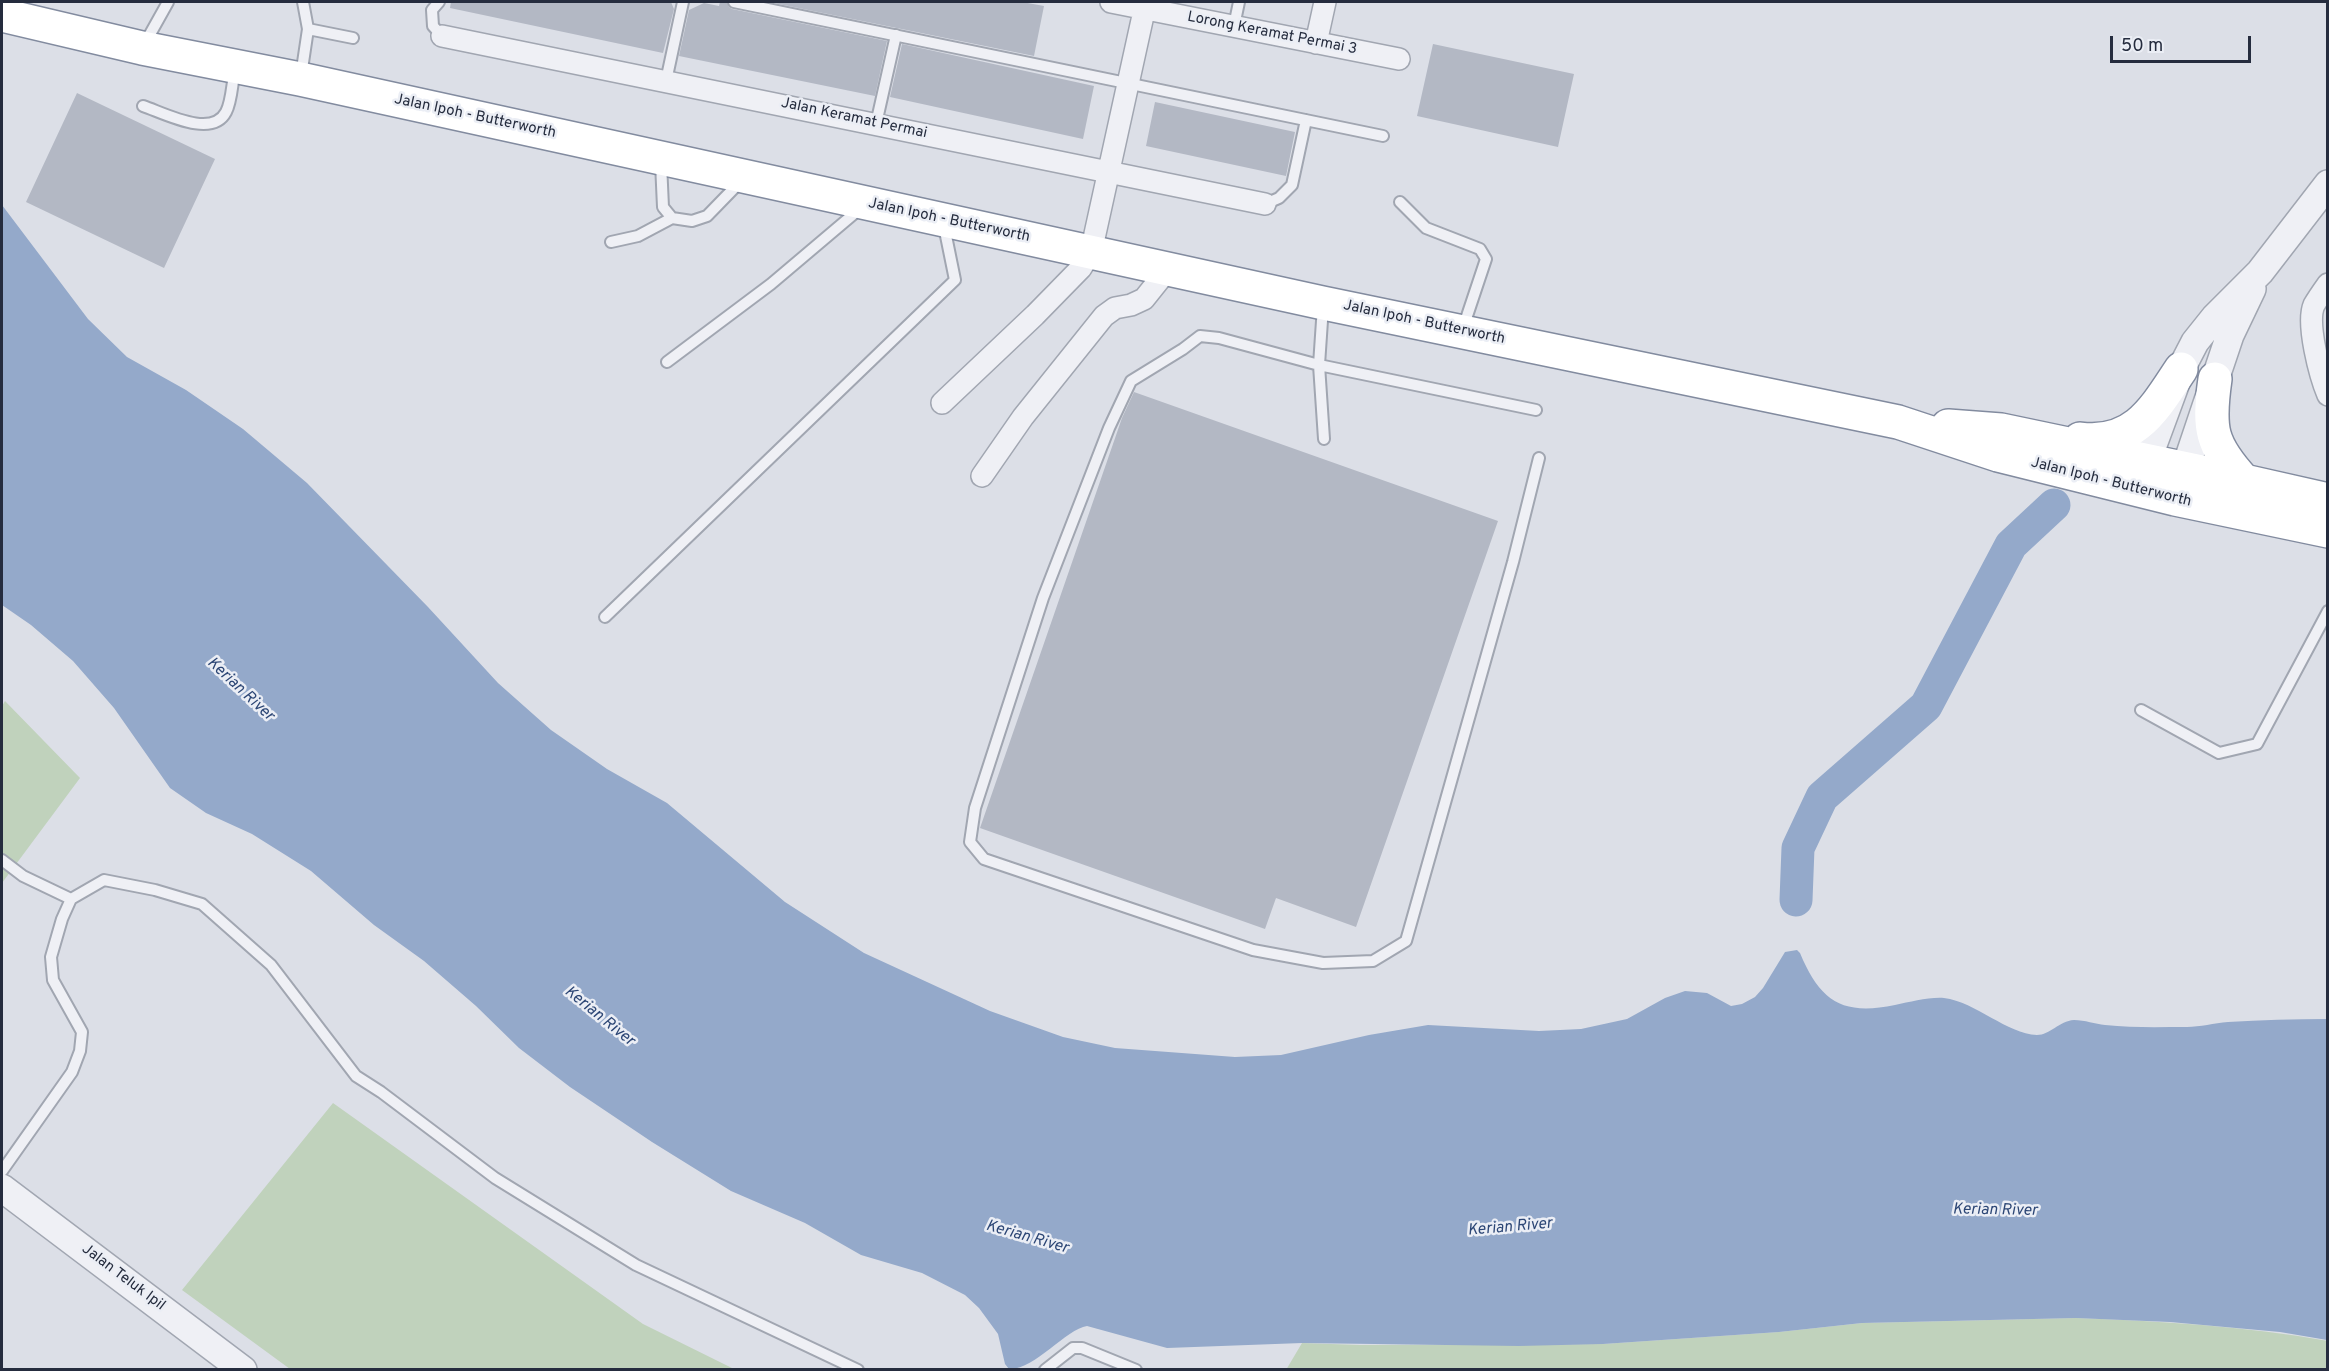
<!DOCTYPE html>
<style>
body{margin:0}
#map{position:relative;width:2329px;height:1371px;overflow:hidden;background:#dcdfe7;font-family:Overpass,sans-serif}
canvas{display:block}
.frame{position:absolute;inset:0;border:3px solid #252c3e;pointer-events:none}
.scale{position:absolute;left:2110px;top:36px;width:141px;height:27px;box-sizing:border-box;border:3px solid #252c3e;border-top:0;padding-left:8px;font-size:18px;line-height:21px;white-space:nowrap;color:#252c3e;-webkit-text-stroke:4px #ebeef5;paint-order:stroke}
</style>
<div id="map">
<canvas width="2329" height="1371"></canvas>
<div class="frame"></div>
<div class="scale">50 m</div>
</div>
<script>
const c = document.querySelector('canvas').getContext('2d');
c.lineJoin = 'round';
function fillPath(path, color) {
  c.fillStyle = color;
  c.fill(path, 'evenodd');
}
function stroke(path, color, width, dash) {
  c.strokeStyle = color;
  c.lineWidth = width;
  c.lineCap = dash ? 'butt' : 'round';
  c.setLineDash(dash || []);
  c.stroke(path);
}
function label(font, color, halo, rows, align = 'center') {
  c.font = font + ' Overpass,sans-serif';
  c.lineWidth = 5;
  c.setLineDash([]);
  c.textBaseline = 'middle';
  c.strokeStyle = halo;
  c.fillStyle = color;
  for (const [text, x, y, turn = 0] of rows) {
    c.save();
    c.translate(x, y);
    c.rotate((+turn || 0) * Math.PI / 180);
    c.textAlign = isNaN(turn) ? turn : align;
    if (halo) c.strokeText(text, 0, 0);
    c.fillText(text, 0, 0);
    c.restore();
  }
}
fillPath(new Path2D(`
 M5,701L80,778L2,883V706Z
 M333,1103L643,1324L734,1369H290L182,1290Z
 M2076,1318C2160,1321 2244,1326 2328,1341L2327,1370H1286L1302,1343L1360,1345L1603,1344L1779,1332L1862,1323Z`), '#c0d2bc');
fillPath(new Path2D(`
 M2,205L88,319L127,357L186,390L243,429L307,483L428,607L498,683L551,730L607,769L667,803L785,902L864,953L990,1011L1063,1037L1115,1048L1235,1057L1281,1055L1369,1035L1428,1025L1539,1031L1581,1029L1627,1019L1665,998L1685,991L1707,993L1731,1006L1742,1004L1755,997L1763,988L1785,952L1797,950L1800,953C1820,1001 1842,1016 1895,1005C1911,1002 1928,997 1944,998C1976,1002 2007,1034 2037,1035C2050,1035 2059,1021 2074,1020C2085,1020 2095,1024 2105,1025C2132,1028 2160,1027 2187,1027C2200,1027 2214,1023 2228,1022C2261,1020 2294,1019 2327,1019V1340L2280,1332L2170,1322L2076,1318L1862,1323L1779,1332L1603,1344L1519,1346L1302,1343L1167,1348L1087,1326C1066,1329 1033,1371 1009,1369L1005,1364L998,1334L979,1308L965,1295L922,1273L861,1255L805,1223L731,1191L652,1142L570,1087L519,1048L476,1006L424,961L374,925L311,871L252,834L206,813L170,788L114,708L73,661L31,625L2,605Z`), '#94a9ca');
stroke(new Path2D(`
 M1796,900L1798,848L1822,797L1926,706L2011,545L2054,505`), '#94a9ca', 33);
fillPath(new Path2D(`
 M451,2H671L674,9L663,53L450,8Z
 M720,2H727L729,7L732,9L887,41L875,96L679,56L689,10L704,3L719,6Z
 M769,2H1022L1044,6L1034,56Z
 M902,44L1094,86L1083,139L890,97Z
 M1433,44L1574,74L1558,147L1417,116Z
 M77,93L215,159L164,268L26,202Z
 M1155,102L1295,132L1286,176L1146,146Z
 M1134,392L1498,521L1356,927L1276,898L1265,929L980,828L1122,418Z`), '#b3b8c4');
const service = new Path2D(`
 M439,2L432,10L433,26L442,36
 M734,2L1383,136
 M1234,26L1239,2
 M308,29L353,38
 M144,45L168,2
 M301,76L308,29L303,2
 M666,81L683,2
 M143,106C164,113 212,139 226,112C232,101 232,82 235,70
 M876,124L896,35
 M661,163L663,207L672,218L692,221L707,216L741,181
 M1400,202L1426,228L1480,249L1486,259L1463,328
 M1265,204L1279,198L1292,185L1306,120
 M611,242L638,236L672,218
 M1323,306L1319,365L1324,439
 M667,362L771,284L862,207
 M1536,410L1319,365L1219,338L1200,336L1183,349L1131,381L1109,428L1043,598L975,808L970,842L984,859L1253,950L1323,963L1373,961L1406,941L1513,562L1539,458
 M605,617L955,280L944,226
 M2141,710L2219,753L2257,744L2328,611
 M2,860L23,876L71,899L104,880L155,890L202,904L271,965L356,1076L381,1092L495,1178L636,1265L858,1370
 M2,1171L72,1072L80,1051L82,1032L53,980L51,957L62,919L71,899
 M1045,1370L1073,1348H1082L1136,1370`);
const minor = new Path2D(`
 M1111,2L1399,59
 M442,36L1265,204
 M1316,43L1325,2
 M2328,284C2323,291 2318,298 2314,305C2306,323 2320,376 2328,395
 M942,403L1035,315L1081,268L1091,252L1146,2
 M982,476L1023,417L1104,316L1115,308L1131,305L1144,299L1168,269`);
const tertiary = new Path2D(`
 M2140,480L2181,369L2195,342L2215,317L2260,272L2328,184
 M2179,487L2230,335L2252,289
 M2,1188L243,1370`);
const trunk = new Path2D(`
 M2,15L142,48L300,79L1323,303L1898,422L1998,455L2175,499L2328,531
 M2215,379C2208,428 2210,444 2244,481
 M1948,426L2001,430L2244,481L2328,500
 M2080,439C2135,446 2155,408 2181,369`);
stroke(service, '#a1a6b1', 14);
stroke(minor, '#a1a6b1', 24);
stroke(tertiary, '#a1a6b1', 30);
stroke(trunk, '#828b9f', 36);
stroke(service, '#eff0f5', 10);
stroke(minor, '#eff0f5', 21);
stroke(tertiary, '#eff0f5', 27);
stroke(trunk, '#fff', 33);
label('15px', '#252c3e', '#ebeef5', [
 ["Lorong Keramat Permai 3",1272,34,11],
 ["Jalan Ipoh - Butterworth",475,117,12],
 ["Jalan Keramat Permai",854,119,12],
 ["Jalan Ipoh - Butterworth",949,221,12],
 ["Jalan Ipoh - Butterworth",1424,323,12],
 ["Jalan Ipoh - Butterworth",2111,483,14],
 ["Jalan Teluk Ipil",123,1278,37]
]);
label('italic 16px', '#2c4675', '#ebeef5', [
 ["Kerian River",240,690,43],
 ["Kerian River",599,1017,39],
 ["Kerian River",1995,1211,1],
 ["Kerian River",1510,1228,-5],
 ["Kerian River",1027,1238,16]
]);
</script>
